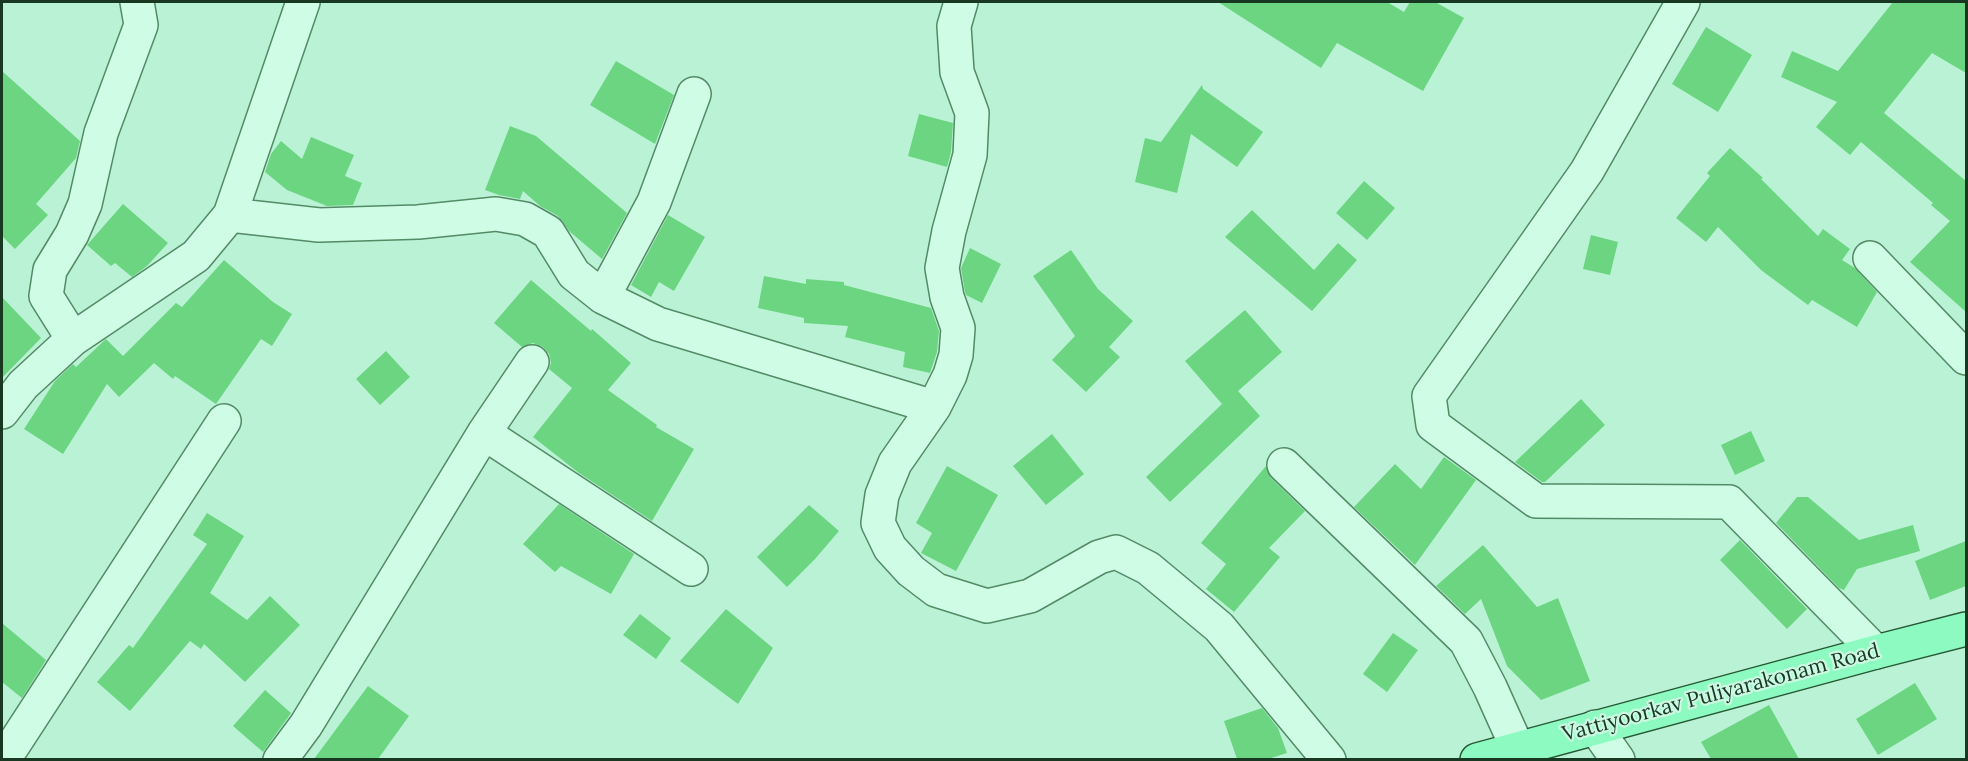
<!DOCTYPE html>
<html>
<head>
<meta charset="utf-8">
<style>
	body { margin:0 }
	#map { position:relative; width:1968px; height:761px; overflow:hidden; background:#baf2d6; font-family:Lora,serif }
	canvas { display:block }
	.frame { position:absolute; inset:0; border:3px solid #193822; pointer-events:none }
</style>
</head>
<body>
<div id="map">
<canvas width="1968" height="761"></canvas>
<div class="frame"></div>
</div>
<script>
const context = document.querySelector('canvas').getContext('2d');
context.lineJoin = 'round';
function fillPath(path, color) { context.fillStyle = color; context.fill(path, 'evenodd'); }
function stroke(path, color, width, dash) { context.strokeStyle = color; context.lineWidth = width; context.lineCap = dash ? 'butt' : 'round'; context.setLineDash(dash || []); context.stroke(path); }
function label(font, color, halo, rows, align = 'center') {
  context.font = font + ' Lora,serif'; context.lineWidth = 4.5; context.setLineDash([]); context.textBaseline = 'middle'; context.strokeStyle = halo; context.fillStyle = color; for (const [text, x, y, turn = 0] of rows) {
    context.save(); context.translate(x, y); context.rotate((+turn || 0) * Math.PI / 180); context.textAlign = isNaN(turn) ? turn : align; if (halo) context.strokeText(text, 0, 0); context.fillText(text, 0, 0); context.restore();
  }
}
const building = new Path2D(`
	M 1218,2 L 1387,2 L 1404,12 L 1410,2 L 1435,2 L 1464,18 L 1423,91 L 1337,43 L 1321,68 Z
	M 1893,2 L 1966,2 L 1966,73 L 1932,53 L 1884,113 L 1966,181 L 1966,312 L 1910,262 L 1950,221 L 1931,205 L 1933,203 L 1861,142 L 1850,155 L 1816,127 L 1837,102 L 1781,77 L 1792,51 L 1838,71 Z
	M 1706,27 L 1752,55 L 1718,112 L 1672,84 Z
	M 616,61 L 674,95 L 655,144 L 590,105 Z
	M 2,71 L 80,141 L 76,158 L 36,204 L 48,215 L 15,249 L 2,236 Z
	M 1202,85 L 1203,89 L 1263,132 L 1237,167 L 1191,134 L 1177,193 L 1135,182 L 1145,138 L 1161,142 Z
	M 919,114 L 953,123 L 951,152 L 947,167 L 908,156 Z
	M 510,126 L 536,136 L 627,213 L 602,259 L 569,231 L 558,216 L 540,206 L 523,191 L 520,199 L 499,195 L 485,190 Z
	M 311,137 L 354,155 L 345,176 L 362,183 L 353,205 L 327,206 L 287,190 L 265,172 L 271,154 L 281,141 L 302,159 Z
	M 1730,148 L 1763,178 L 1761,179 L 1818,236 L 1823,229 L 1850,249 L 1842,260 L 1855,268 L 1877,292 L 1857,327 L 1812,300 L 1808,305 L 1761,270 L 1718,227 L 1706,242 L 1676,218 L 1710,176 L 1707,173 Z
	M 1364,181 L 1395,208 L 1367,240 L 1336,213 Z
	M 123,204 L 168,243 L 147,266 L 132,277 L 115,263 L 111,266 L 87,245 Z
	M 1252,210 L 1314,270 L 1338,243 L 1357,260 L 1312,311 L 1225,237 Z
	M 668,215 L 705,237 L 674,291 L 659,282 L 651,297 L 631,285 Z
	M 1591,235 L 1618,242 L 1610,275 L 1583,269 Z
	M 970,248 L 1001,264 L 982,303 L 966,295 L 965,292 L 961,268 Z
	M 1071,250 L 1098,289 L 1133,321 L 1109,347 L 1120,357 L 1086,392 L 1052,360 L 1075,336 L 1033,276 Z
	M 224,260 L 273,302 L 292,314 L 272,346 L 261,339 L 216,404 L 175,376 L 173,379 L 154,363 L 119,397 L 107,384 L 63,454 L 24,429 L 55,381 L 73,364 L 76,367 L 106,339 L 123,356 L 176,303 L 182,307 Z
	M 764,276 L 806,284 L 806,279 L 844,282 L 844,285 L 931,308 L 939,331 L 937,352 L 930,373 L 903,367 L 905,352 L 845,337 L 848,326 L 804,323 L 804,318 L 758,308 Z
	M 531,280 L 591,331 L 592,329 L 631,363 L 608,390 L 657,425 L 656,427 L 694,449 L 652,521 L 579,473 L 533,437 L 572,388 L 549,369 L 551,363 L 549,354 L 543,347 L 533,343 L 522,347 L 494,323 Z
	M 2,297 L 41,338 L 2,378 Z
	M 1245,310 L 1282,352 L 1238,391 L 1260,416 L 1170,502 L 1146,477 L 1222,404 L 1185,361 Z
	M 386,351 L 410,377 L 380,405 L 356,379 Z
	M 1581,399 L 1605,425 L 1545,482 L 1542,482 L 1515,462 Z
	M 1751,431 L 1765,461 L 1735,475 L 1721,445 Z
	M 1052,434 L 1084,474 L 1046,505 L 1013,466 Z
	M 1444,457 L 1476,480 L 1415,565 L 1354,507 L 1395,464 L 1421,489 Z
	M 947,466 L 998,495 L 956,571 L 921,553 L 932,533 L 916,523 Z
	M 1266,466 L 1271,478 L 1305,511 L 1269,548 L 1280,557 L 1234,612 L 1206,589 L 1226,564 L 1201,543 Z
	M 1797,497 L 1808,497 L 1859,540 L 1913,525 L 1920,551 L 1857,569 L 1844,590 L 1839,588 L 1776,523 Z
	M 559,504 L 634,554 L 611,594 L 561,566 L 555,572 L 523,544 Z
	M 809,505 L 839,531 L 815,559 L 787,587 L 757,557 Z
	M 207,513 L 244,536 L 210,593 L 247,620 L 270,596 L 300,625 L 245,682 L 204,644 L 201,649 L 190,641 L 130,711 L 97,682 L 129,645 L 133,648 L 207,544 L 193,535 Z
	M 1740,540 L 1807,609 L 1787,629 L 1720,560 Z
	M 1966,541 L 1966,586 L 1930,600 L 1915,561 Z
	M 1483,545 L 1537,607 L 1558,598 L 1590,681 L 1541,700 L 1507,666 L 1481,599 L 1465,614 L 1436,586 Z
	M 726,609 L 773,648 L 738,704 L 680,661 Z
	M 640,614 L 671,638 L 656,659 L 623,635 Z
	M 2,623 L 46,660 L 22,698 L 2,682 Z
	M 1393,633 L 1418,650 L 1387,692 L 1363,674 Z
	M 1915,683 L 1937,719 L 1878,755 L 1856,719 Z
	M 368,686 L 409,716 L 378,759 L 314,759 Z
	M 265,690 L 291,713 L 263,752 L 233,726 Z
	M 1769,705 L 1799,759 L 1711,759 L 1701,742 Z
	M 1262,708 L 1278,728 L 1287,753 L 1268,759 L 1237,759 L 1224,721 Z`);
const minor = new Path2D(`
	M 1683,2 L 1587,171 L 1429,396 L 1433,425 L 1536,501 L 1729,502 L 1876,652
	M 230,215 L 303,2
	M 1870,258 L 1966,358
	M 603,297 L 654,202 L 694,94
	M 73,339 L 46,296 L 50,270 L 72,234 L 85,204 L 101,133 L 141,25 L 137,2
	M 934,407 L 895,463 L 882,495 L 878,523 L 890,548 L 911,571 L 936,590 L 987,606 L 1030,596 L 1099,557 L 1116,552 L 1148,568 L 1219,627 L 1329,760
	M 2,412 L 23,385 L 73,339 L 196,256 L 230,215 L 319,225 L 418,222 L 496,214 L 525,219 L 548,232 L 574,274 L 603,297 L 658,324 L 934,407 L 950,375 L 956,355 L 958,328 L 947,297 L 942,268 L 949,231 L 970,155 L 972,113 L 957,72 L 954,26 L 961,2
	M 484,433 L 691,569
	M 1284,465 L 1466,641 L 1490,687 L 1517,747
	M 1595,727 L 1618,760
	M 2,758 L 12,747 L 224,421
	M 280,760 L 306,725 L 484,433 L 532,362`);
const major = new Path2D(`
	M 1477,760 L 1876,652 L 1966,629`);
const streetNames = [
	["Vattiyoorkav Puliyarakonam Road",1721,693,-15]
];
fillPath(building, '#6cd581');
stroke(minor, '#538b65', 36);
stroke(major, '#285734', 36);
stroke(minor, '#cefce5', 33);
stroke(major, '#8dfbc1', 33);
label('21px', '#193822', '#cbf9e2', streetNames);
</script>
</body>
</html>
